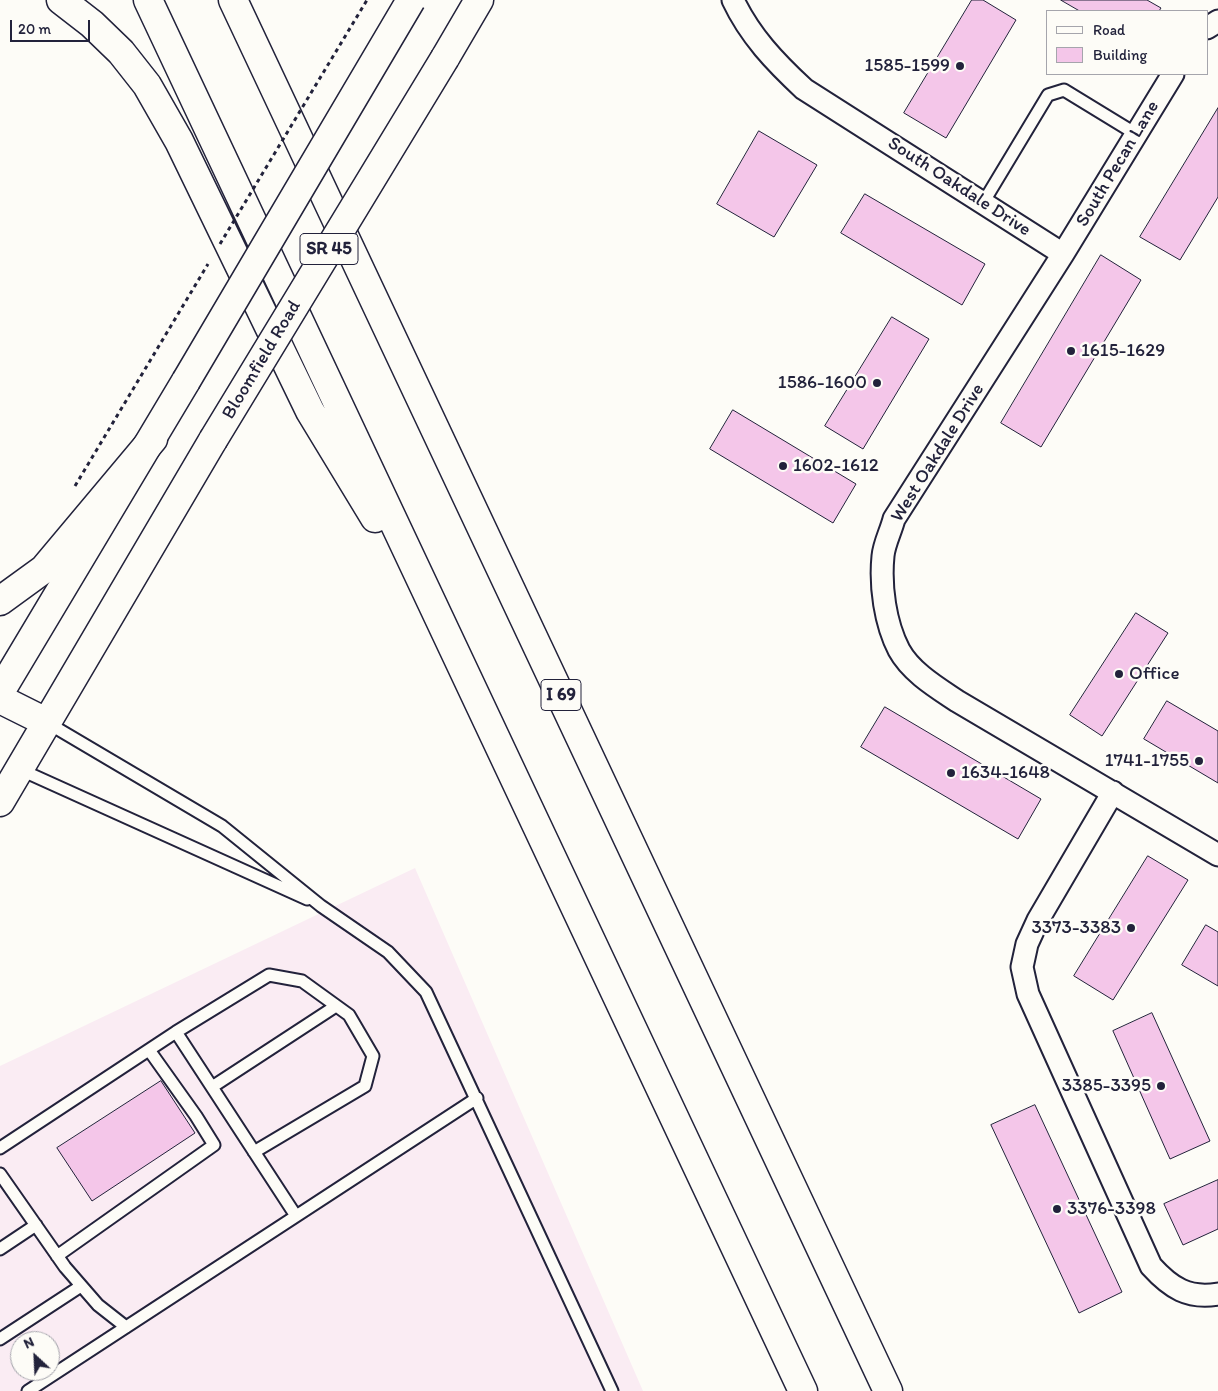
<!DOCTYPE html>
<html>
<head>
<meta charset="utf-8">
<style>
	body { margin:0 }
	#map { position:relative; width:1218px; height:1391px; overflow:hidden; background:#fdfcf7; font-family:Itim,sans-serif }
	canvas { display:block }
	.legend { position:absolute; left:1046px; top:10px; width:162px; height:65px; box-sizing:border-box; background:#fdfcf7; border:1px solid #a5a5ac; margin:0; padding:6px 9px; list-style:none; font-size:15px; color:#22223b }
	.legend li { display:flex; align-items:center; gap:10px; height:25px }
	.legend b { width:25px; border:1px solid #a5a5ac }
	.north { position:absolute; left:10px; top:1331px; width:50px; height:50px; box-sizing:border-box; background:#fdfcf7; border:1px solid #a5a5ac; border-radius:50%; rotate:335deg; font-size:14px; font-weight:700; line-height:20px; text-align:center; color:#22223b }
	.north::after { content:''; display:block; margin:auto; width:18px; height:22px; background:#22223b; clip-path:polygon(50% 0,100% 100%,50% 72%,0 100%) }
	.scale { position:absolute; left:10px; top:20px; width:80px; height:22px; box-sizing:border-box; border:2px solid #22223b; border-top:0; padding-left:6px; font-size:15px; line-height:18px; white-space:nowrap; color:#22223b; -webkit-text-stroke:4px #fdfcf7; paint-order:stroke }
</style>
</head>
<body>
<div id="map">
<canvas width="1218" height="1391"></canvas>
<ul class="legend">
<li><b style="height:6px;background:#fdfcf7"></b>Road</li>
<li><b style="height:14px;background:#f4c6e9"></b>Building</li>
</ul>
<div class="north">N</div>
<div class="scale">20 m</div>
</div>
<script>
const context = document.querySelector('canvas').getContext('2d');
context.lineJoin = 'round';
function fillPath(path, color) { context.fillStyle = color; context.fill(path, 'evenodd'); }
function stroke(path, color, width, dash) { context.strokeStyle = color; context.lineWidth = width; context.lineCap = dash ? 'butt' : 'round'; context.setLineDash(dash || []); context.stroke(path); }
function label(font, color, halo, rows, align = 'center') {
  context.font = font + ' Itim,sans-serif'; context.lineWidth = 5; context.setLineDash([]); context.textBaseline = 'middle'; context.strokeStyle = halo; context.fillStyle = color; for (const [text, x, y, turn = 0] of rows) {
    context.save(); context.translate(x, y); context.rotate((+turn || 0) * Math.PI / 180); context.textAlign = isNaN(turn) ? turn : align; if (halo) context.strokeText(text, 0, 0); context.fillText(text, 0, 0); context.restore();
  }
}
const built = new Path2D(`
	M 415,868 L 643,1391 L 0,1391 L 0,1066 ZM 20,1341 L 50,1341 L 50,1371 L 20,1371 Z`);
const building = new Path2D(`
	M 972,0 L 983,0 L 1016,20 L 946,138 L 904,113 Z
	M 1061,0 L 1147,0 L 1161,8 L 1159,11 L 1080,11 Z
	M 1218,108 L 1218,197 L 1180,260 L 1140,237 Z
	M 759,131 L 817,165 L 774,237 L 717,204 Z
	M 865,194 L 985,264 L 962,305 L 841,233 Z
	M 1101,255 L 1141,280 L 1041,447 L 1001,423 Z
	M 892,317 L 929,339 L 863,449 L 825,426 Z
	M 733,410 L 856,484 L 833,523 L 710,449 Z
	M 1136,613 L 1168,633 L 1102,736 L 1070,715 Z
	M 1167,701 L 1218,731 L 1218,783 L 1144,739 Z
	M 885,707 L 1041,799 L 1018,839 L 861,747 Z
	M 1148,856 L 1188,880 L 1113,1000 L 1074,976 Z
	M 1206,925 L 1218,932 L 1218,986 L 1182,965 Z
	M 1152,1013 L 1210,1141 L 1170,1159 L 1113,1031 Z
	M 161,1081 L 195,1133 L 92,1201 L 57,1148 Z
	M 1035,1105 L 1122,1292 L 1079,1313 L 991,1125 Z
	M 1218,1180 L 1218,1229 L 1183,1245 L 1164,1204 Z`);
const path = new Path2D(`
	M 75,486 L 208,264`);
const service = new Path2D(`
	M 983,203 L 1048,95 L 1064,90 L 1136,134
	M 46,722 L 222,826 L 321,906 L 388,952 L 426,992 L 612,1391
	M 19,769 L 307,899
	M 176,1032 L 269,975 L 302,981 L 349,1015 L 373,1056 L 365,1086 L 254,1152
	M 212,1087 L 336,1006
	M 0,1148 L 176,1032 L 296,1216
	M 0,1174 L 65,1267 L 98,1305 L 126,1327
	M 0,1249 L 36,1225
	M 57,1256 L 214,1145 L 196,1116 L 149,1050
	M 0,1339 L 81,1286
	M 28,1391 L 477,1098`);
const minor = new Path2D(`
	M 733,0 C 750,36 775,62 804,89 L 1063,254
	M 1207,28 L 1218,21
	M 1173,74 L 1063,254 L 894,519 C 891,531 884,544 883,556 C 880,586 885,623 899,650 C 911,672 936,687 957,701 L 1218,855
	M 1113,792 L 1038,920 L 1027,944 L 1022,967 L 1028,994 L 1151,1266 C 1171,1288 1188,1299 1218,1294`);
const primary = new Path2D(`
	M 445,58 L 479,0
	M 0,692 L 186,381
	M 0,699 L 46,722
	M 0,802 L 213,440`);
const motorway = new Path2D(`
	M 61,0 L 92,24 L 121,52 L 147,85 L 179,141 L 310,411 L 375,518
	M 148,0 L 803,1391
	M 233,0 L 888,1391
	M 0,601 L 44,569 L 153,439`);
const pathBridge = new Path2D(`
	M 220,244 L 367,0`);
const primaryBridge = new Path2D(`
	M 186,381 L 411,0
	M 213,440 L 445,58`);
const markers = [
	[960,66,5,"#22223b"],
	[1071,351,5,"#22223b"],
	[877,383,5,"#22223b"],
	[783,466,5,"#22223b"],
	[1119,674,5,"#22223b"],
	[1199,761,5,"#22223b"],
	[951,773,5,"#22223b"],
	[1131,928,5,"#22223b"],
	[1161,1086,5,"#22223b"],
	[1057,1209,5,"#22223b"]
];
const shields = [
	[329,249,58],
	[561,695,40]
];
const shieldNames = [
	["SR 45",329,249],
	["I 69",561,695]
];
const poiNames = [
	["1585-1599",950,66],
	["1615-1629",1081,351,"left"],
	["1586-1600",867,383],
	["1602-1612",793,466,"left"],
	["Office",1129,674,"left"],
	["1741-1755",1189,761],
	["1634-1648",961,773,"left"],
	["3373-3383",1121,928],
	["3385-3395",1151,1086],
	["3376-3398",1067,1209,"left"]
];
const streetNames = [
	["South Pecan Lane",1118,164,-59],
	["South Oakdale Drive",959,187,33],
	["Bloomfield Road",262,360,-59],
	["West Oakdale Drive",938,453,-58]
];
fillPath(built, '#faecf3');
fillPath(building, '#f4c6e9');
stroke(building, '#22223b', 1);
stroke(service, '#22223b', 15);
stroke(minor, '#22223b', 25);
stroke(primary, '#22223b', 31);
stroke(motorway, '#22223b', 31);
stroke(path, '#22223b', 3, [4, 4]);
stroke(service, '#fdfcf7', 11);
stroke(minor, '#fdfcf7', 21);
stroke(primary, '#fdfcf7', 28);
stroke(motorway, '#fdfcf7', 28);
stroke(primaryBridge, '#22223b', 31, []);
stroke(pathBridge, '#22223b', 3, [4, 4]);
stroke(primaryBridge, '#fdfcf7', 28);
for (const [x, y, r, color] of markers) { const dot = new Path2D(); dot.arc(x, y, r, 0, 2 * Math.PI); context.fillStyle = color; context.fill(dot); stroke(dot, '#fdfcf7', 2); }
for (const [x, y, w] of shields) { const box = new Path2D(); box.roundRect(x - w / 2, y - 15.5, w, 31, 4); context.fillStyle = '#fdfcf7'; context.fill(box); stroke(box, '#22223b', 1); }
label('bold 18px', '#22223b', null, shieldNames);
label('19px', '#22223b', '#fdfcf7', poiNames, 'right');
label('19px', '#22223b', '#fdfcf7', streetNames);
</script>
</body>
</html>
